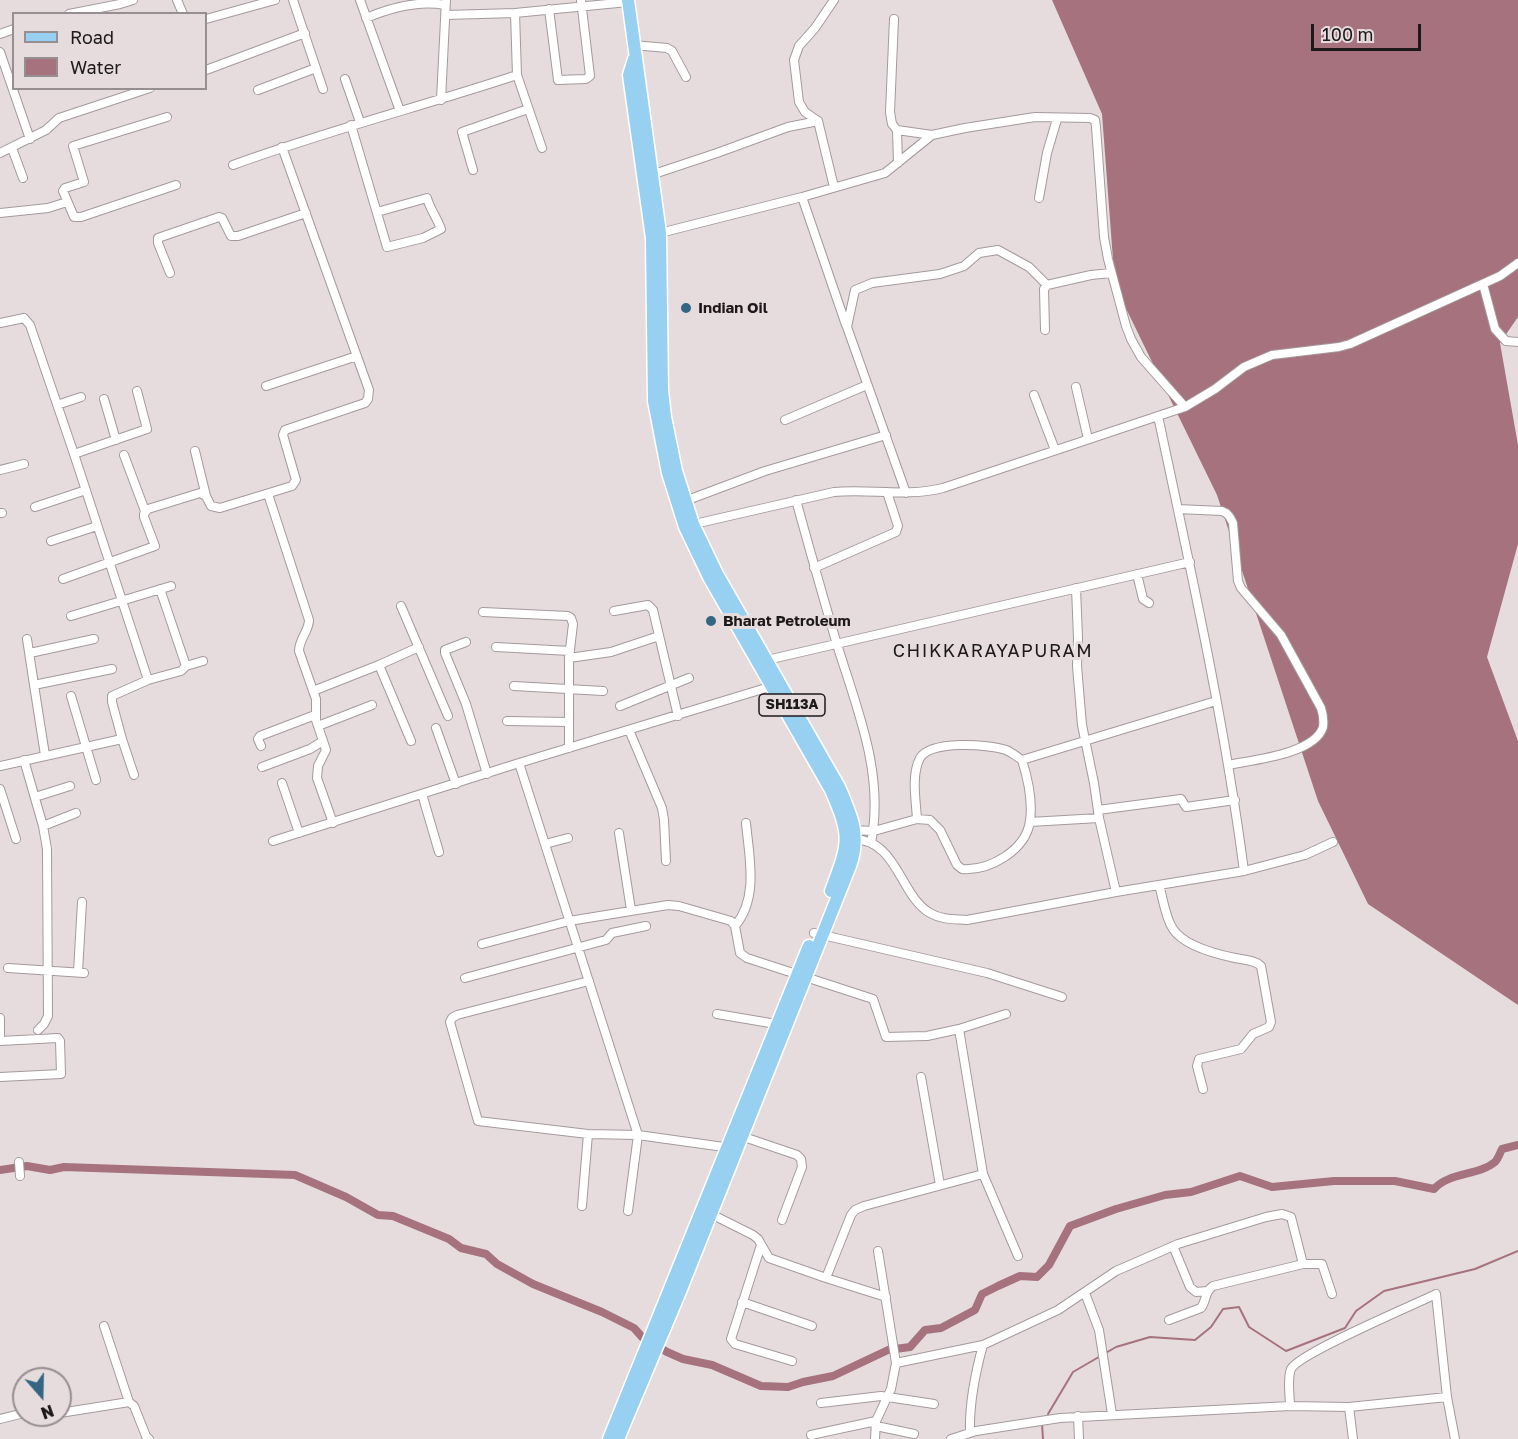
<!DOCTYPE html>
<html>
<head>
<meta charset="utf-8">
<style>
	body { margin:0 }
	#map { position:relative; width:1518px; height:1439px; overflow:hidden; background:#e6dcde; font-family:"Golos Text",sans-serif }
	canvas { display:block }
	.legend { position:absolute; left:12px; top:12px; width:195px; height:78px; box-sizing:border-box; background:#e6dcde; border:2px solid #968e90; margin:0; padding:8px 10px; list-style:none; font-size:18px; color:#1d191a }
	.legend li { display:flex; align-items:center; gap:12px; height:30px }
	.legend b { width:30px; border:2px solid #968e90 }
	.north { position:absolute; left:12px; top:1367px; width:60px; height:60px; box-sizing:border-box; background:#e6dcde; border:2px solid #968e90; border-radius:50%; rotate:160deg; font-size:16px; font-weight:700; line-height:24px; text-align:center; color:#1d191a }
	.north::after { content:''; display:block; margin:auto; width:21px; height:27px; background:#346684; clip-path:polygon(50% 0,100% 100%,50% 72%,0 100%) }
	.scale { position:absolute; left:1311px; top:24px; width:110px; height:27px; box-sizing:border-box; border:3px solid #1d191a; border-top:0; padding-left:8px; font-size:18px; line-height:21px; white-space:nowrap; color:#1d191a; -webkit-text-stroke:4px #e6dcde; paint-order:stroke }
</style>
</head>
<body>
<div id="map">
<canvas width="1518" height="1439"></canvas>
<ul class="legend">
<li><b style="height:8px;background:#97d0f1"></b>Road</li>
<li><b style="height:16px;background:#a5727e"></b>Water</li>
</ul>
<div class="north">N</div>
<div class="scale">100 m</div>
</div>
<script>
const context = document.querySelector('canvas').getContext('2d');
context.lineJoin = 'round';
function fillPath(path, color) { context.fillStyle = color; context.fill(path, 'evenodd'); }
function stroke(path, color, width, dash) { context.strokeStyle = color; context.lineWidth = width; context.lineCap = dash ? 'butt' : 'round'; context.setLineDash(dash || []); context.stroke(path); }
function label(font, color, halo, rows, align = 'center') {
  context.font = font + ' "Golos Text",sans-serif'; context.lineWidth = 6; context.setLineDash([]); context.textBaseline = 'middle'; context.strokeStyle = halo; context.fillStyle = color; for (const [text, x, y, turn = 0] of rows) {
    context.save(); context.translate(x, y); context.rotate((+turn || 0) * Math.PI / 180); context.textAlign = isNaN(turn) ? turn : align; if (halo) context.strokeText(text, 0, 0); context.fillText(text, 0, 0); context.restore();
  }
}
const water = new Path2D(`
	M 1052,0 L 1518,0 L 1518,317 L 1500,343 L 1518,445 L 1518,544 L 1487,657 L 1518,741 L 1518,1005 L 1368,904 L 1318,801 L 1217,495 L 1115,286 L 1102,114 Z`);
const stream = new Path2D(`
	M 1048,1414 L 1073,1372 L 1116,1347 L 1150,1337 L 1195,1340 L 1211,1327 L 1223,1309 L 1239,1307 L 1249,1327 L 1286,1351 L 1345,1328 L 1356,1311 L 1384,1291 L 1475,1269 L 1518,1251
	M 1042,1424 L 1043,1439`);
const canal = new Path2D(`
	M 0,1170 L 27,1166 L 50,1170 L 64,1167 L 295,1175 L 346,1197 L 378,1215 L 393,1216 L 449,1239 L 461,1248 L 486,1254 L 497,1264 L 533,1284 L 602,1312 L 634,1328 L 642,1337 L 667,1352 L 683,1359 L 712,1365 L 761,1386 L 788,1387 L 803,1382 L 833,1376 L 888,1350 L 910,1347 L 925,1330 L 941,1328 L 975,1310 L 982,1294 L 998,1286 L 1020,1276 L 1037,1277 L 1049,1265 L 1070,1226 L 1116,1209 L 1165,1195 L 1191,1192 L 1240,1176 L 1272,1187 L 1334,1181 L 1395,1181 L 1434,1189 C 1449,1172 1478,1176 1495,1162 C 1498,1159 1500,1153 1502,1149 L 1518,1145`);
const minor = new Path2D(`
	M 177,0 L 183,14
	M 293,0 L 323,89
	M 360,0 L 400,111
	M 549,9 L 558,80 L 586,79 L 590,76 L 581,0
	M 69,14 L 120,4 L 133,0
	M 446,15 L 515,13 L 628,2
	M 366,18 C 390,8 419,0 445,5
	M 206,19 L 275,0
	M 894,19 L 890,112 L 892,124 L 897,130 L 932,135
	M 0,34 L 14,29
	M 633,45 L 667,48 L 672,51 L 686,77
	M 0,52 L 30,139
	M 206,70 L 305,33
	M 517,75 L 542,148
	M 345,79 L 360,122
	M 258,90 L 316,68
	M 441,100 L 446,0
	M 167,117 L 73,146 L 84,182 L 65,188 L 63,191 L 74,217 L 81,217 L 176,185
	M 351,125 L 387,247 L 423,238 L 441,229 C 437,218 430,209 427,198 L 377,212
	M 897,130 L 898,163
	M 12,148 L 23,178
	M 0,153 L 46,130 L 59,118 L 150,88
	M 233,165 C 326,131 423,106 517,75 L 515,13
	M 473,170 L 462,132 L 528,109
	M 648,176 L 717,153 L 788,127 L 818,121
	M 834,187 L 818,121 L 805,112 L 799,102 L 794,60 L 799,46 L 815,28 L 834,0
	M 802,197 L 846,325
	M 1039,198 L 1047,153 L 1057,119
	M 0,213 L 48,208 L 67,202
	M 656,234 L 802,197 L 885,173 L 932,135 L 965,128 L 1035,117 L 1090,118 L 1095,120 L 1096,127 L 1104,237 L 1108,259 L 1126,326 L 1131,339 L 1141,357 L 1185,407
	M 170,273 L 158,243 L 158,238 L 219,217 L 222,218 L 231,236 L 238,236 L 306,213
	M 1483,284 L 1495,329 L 1506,341 L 1518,342
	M 0,323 L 24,318 L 30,325 L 74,454 L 148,680
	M 1045,330 L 1044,289 L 1047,285 L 1091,275 L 1111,273
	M 266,386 L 357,356
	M 1076,387 L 1088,439
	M 1034,395 L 1055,450
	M 104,399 L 116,440
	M 57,405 L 81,397
	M 785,420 L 867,385
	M 195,451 L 206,496
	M 74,454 L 147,429 L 137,391
	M 124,455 L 145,511
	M 0,470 L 24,464
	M 906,493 L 847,327 L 855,290 L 872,283 L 940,274 L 964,266 L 979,253 L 998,250 L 1029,267 L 1047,285
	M 268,494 L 309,620 C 309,631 299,639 299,651 L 316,699 L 316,720 L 326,750 L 318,766 L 317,778 L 333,823
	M 796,500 C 809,547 822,594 836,641 C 856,707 885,772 871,843
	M 685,501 L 765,471 L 886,435
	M 35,507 L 86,490
	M 1178,509 L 1222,511 C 1228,513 1230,517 1233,523 L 1238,581 L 1241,588 L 1281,635 L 1321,708 C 1323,714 1324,720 1323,727 C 1315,754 1252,760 1228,765
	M 0,513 L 2,513
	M 690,525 L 834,492 C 871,489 907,497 943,488 L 1185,407 L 1215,389 L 1244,367 L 1272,355 L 1339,347 L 1350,344 L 1500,276 L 1518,263
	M 51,541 L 97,526
	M 814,568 L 896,532 L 898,526 L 887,492
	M 1137,574 L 1143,599 L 1149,603
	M 63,579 L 155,546 L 144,517 L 144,514 L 148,509 L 200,493 L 206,496 L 211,506 L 220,508 L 292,486 L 296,480 L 283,435 L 285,430 L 365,403 L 368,399 L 369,390 L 282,147
	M 1076,588 L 1078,638 L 1077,666 L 1082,725 L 1094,783 L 1099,818
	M 401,606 L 448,716
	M 614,611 L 648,605 L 653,610 L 678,716
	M 483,612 L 568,616 L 571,618 L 573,624 L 569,658 L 569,748
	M 71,616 L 171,586
	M 27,639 L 34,685
	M 466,642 L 445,650 L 445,653 L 466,704 L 487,774
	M 496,647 L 570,651
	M 30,653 L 94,639
	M 569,658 L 611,652 L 659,636
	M 767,660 L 1190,562
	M 379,665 L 419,647
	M 186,666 L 203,661
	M 514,686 L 603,691
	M 313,691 L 379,665 L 411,741
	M 71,696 L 96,780
	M 620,706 L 689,678
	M 507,721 L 569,722
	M 318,726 L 372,705
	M 436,728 L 456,784
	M 629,730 L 662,808 L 664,820 L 666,861
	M 122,739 L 134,775
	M 261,746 L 258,739 L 260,736 L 315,715
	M 45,755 L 34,685 L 112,669
	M 24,760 L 43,826 L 47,849 L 48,1016 L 44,1024 L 38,1030
	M 519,763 L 638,1135 L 731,1148
	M 0,766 L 122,739 L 112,702 L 112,696 L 148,680 L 181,671 L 186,666 L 160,589
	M 262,767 L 310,749 L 323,741
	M 282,783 L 299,833
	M 0,789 L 16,839
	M 422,794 L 439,852
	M 35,797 L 70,786
	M 1098,810 L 1181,799 L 1186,807 L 1235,800
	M 917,819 C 916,801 911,775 920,758 C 931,740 988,744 1006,750 C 1011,752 1016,756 1022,760
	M 1030,822 L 1099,818 L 1116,892
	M 43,826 L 76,813
	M 851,830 L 874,831 L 917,819 L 930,820 L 940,830 L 957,865 L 962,869 C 990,871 1026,850 1030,821 C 1033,800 1028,779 1022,760 L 1216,701
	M 619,833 L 631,910
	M 852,839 C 898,839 899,895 930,913 C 942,920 955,919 967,920 L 1116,892 L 1244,871 C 1224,718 1190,567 1158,416
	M 273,841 L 519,763 L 776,685
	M 545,844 L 568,838
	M 1244,871 L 1305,855 L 1333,842
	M 1159,885 C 1163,898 1165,917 1173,929 C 1184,946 1216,954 1235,958 C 1244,960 1255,960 1261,966 L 1271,1022 L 1269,1027 L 1253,1034 L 1241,1049 L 1199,1059 L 1197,1066 L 1203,1089
	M 735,926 C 759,898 749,856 746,823
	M 814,933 L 987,973 L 1062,997
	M 482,944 L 569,921 L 668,905 L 679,906 L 731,921 L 735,926 L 740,953 L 747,958 L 873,999 L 886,1037 L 927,1036 L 959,1029 L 983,1174 L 864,1206 L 855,1210 L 851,1215 L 826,1278 L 769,1258 L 758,1239 L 753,1235 L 709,1213
	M 8,968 L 84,973
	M 78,972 L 82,902
	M 465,978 L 606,940 L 612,933 L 646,926
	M 589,981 L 457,1015 L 452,1018 L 450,1022 L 478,1121 L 588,1134 L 638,1135 L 628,1211
	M 717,1014 L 776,1024
	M 0,1018 L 0,1037
	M 959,1029 L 1006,1014
	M 0,1041 L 58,1038 L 60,1041 L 61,1074 L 0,1077
	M 921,1077 L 940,1185
	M 741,1136 L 797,1155 L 801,1159 L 802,1167 L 782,1220
	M 19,1162 L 20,1176
	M 983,1174 L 1018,1256
	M 582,1206 L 588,1134
	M 761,1245 L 731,1339 L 735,1344 L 792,1361
	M 1173,1246 L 1190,1287 L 1196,1292 L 1207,1291
	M 826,1278 L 886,1297
	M 1085,1293 L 1099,1330 L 1112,1414
	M 742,1302 L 812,1326
	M 1169,1320 L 1201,1308 C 1207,1300 1204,1292 1213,1286 L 1303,1264 L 1322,1264 L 1332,1294
	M 104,1326 L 129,1402 L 134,1406 L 146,1436 L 149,1439
	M 896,1363 L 983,1345 L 1058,1310 L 1116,1271 L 1178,1244 L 1266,1217 L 1282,1214 L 1291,1217 L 1303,1264
	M 821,1403 L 881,1396 L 934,1404
	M 1290,1406 C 1290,1396 1287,1379 1291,1369 C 1299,1353 1414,1305 1436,1294 L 1447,1397 L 1455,1439
	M 1349,1407 L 1353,1439
	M 60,1413 L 129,1402
	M 1078,1416 L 1079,1439
	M 0,1419 L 24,1413
	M 876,1426 L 914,1434
	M 970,1433 C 969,1403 975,1374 983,1345
	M 811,1435 L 876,1421
	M 875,1439 L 876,1421 L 891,1389 L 896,1363 L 878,1251
	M 951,1439 L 976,1431 L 1060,1418 L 1290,1406 L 1349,1407 L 1447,1397`);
const primary = new Path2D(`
	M 634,59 L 629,75 L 652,238 L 654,401 L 668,473 L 685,527 L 709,577 L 831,790 C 852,838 849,843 831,891
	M 609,1439 L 809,946
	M 618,1439 L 679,1294 L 850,866 C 861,835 851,815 839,787 L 717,574 L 693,524 L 676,471 L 665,417 L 662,390 L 660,233 L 628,0`);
const markers = [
	[686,308,6,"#346684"],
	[711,621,6,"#346684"]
];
const shields = [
	[792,705,66]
];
const shieldNames = [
	["SH113A",792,705]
];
const poiNames = [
	["Indian Oil",698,308],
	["Bharat Petroleum",723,621]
];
const quarterNames = [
	["CHIKKARAYAPURAM",993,651]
];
fillPath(water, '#a5727e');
stroke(stream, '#a5727e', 2);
stroke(canal, '#a5727e', 8);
stroke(minor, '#a49a9c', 10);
stroke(primary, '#fff', 15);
stroke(minor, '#fff', 8);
stroke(primary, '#97d0f1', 12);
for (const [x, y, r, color] of markers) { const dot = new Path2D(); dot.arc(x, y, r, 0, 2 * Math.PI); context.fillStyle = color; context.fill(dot); stroke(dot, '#e6dcde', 2); }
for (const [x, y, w] of shields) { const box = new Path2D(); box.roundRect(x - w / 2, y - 11, w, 22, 4.5); context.fillStyle = '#e6dcde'; context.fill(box); stroke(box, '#1d191a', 1.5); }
label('bold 14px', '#1d191a', null, shieldNames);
label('bold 15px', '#1d191a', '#e6dcde', poiNames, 'left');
context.letterSpacing = '1.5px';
label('18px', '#1d191a', '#e6dcde', quarterNames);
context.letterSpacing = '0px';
</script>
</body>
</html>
